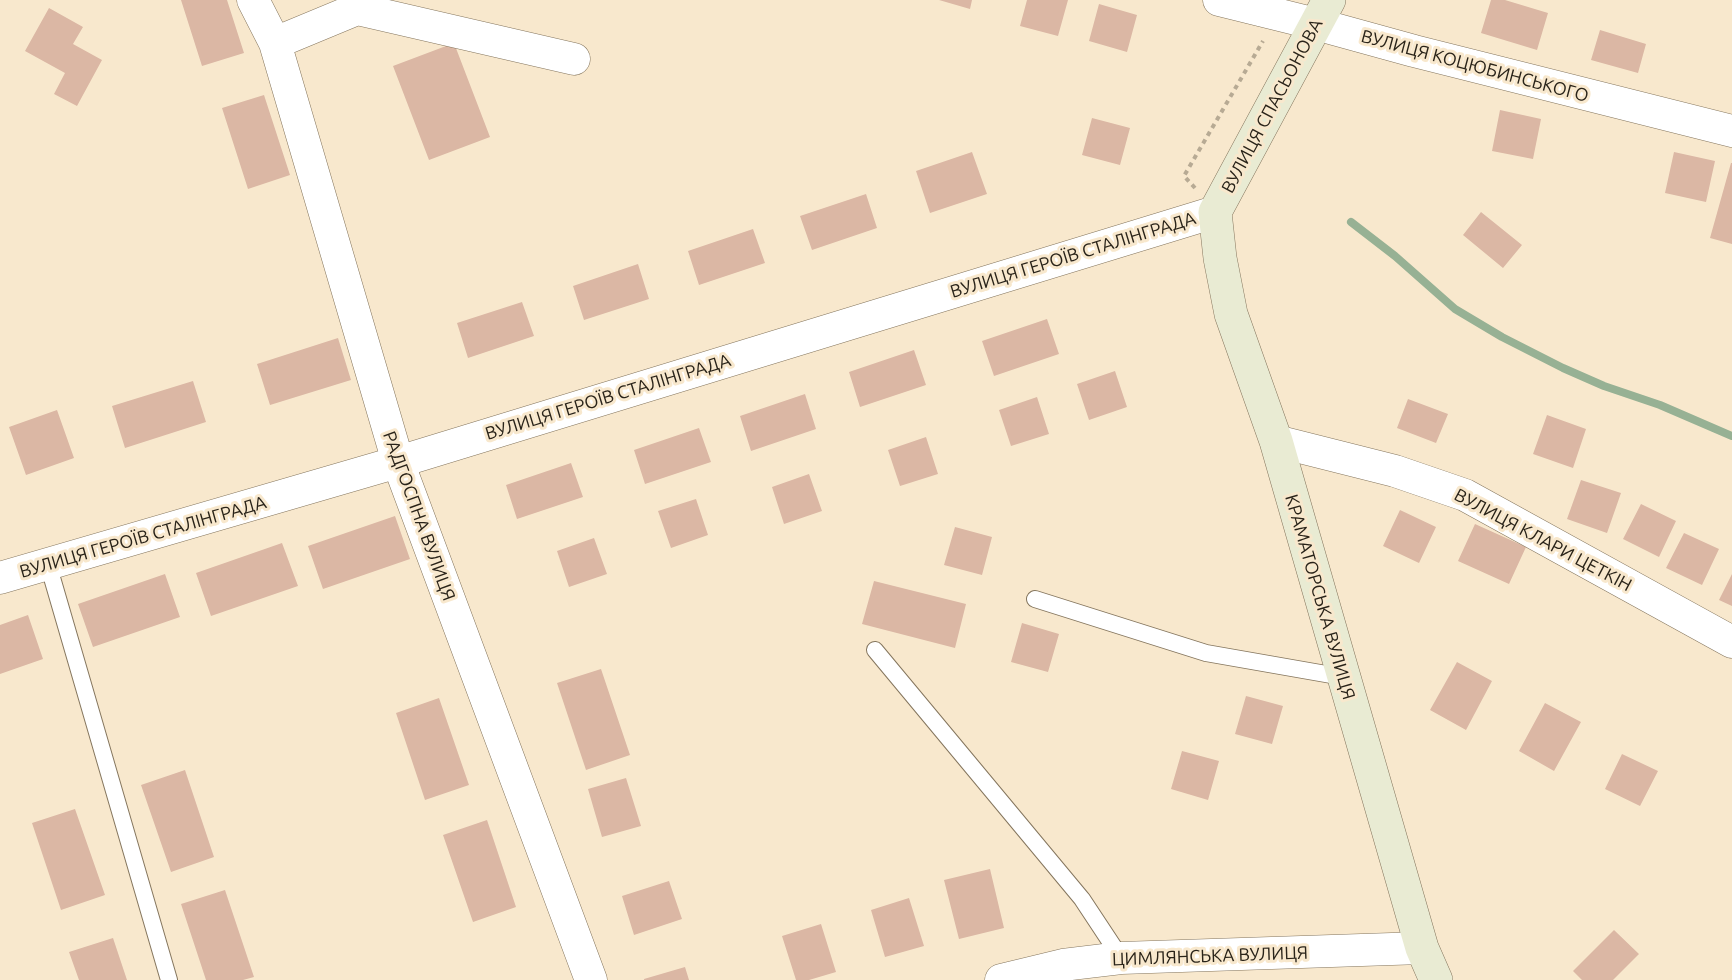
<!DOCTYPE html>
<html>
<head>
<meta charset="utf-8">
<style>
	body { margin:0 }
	canvas { display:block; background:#f8e8cd }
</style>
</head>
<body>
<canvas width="1732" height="980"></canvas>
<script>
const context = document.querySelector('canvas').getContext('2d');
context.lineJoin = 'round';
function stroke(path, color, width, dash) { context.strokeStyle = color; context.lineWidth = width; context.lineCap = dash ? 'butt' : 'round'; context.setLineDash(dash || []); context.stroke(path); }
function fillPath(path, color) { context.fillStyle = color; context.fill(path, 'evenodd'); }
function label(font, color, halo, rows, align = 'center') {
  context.font = font + ' Ubuntu,sans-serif'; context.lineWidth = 6; context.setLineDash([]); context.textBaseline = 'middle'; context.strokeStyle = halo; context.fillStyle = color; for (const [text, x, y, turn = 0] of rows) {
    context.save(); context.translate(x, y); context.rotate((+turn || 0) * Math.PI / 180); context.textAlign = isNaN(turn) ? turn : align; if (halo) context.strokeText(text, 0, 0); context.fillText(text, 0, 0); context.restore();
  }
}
const stream = new Path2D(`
	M 1351,222 L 1395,256 L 1455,309 L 1502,337 L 1563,368 L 1604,386 L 1660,405 L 1732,436`);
const building = new Path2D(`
	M 181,0 L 227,0 L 244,53 L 202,66 Z
	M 939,0 L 972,0 L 970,9 Z
	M 1027,0 L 1068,0 L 1058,36 L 1020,26 Z
	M 1491,0 L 1505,0 L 1548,13 L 1537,50 L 1481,33 Z
	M 1099,4 L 1137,15 L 1127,52 L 1089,41 Z
	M 49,8 L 83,27 L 73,44 L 102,60 L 77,106 L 54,94 L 65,73 L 25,51 Z
	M 1600,30 L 1646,44 L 1638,73 L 1591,60 Z
	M 454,43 L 490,137 L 429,160 L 393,66 Z
	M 264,95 L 290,175 L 248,189 L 222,108 Z
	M 1500,110 L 1541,119 L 1533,159 L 1492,151 Z
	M 1092,118 L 1130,128 L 1120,165 L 1082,155 Z
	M 972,152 L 987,194 L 930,213 L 916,171 Z
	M 1674,152 L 1715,161 L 1706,202 L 1665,193 Z
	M 1731,163 L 1732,163 L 1732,244 L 1710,238 Z
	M 866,194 L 877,228 L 812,250 L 800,216 Z
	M 1481,212 L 1522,245 L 1503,268 L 1463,235 Z
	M 753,229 L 765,263 L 699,285 L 688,251 Z
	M 638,264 L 649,299 L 584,320 L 573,286 Z
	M 522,302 L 534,336 L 468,358 L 457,323 Z
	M 1047,319 L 1059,354 L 994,376 L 982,341 Z
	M 338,338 L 351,380 L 270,405 L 257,364 Z
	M 914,350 L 926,385 L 860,407 L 849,372 Z
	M 1115,371 L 1127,407 L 1089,420 L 1077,384 Z
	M 193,381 L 206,422 L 125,448 L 112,406 Z
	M 805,394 L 816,429 L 751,451 L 740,416 Z
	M 1037,397 L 1049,434 L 1011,446 L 999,410 Z
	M 1408,399 L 1448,414 L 1436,443 L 1397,428 Z
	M 57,410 L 74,458 L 26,475 L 9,427 Z
	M 1547,415 L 1586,429 L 1573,468 L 1533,454 Z
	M 699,428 L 711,462 L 645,484 L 634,450 Z
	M 926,437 L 938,474 L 900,486 L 888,450 Z
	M 571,463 L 583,497 L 517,519 L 506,485 Z
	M 809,474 L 822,511 L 784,524 L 772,487 Z
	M 1581,480 L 1621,493 L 1607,533 L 1567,519 Z
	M 696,499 L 708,535 L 671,548 L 658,511 Z
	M 1641,504 L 1676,521 L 1659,557 L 1623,539 Z
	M 1400,510 L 1436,527 L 1419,563 L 1383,546 Z
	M 395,516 L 410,559 L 323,589 L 308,546 Z
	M 1475,524 L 1526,547 L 1509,584 L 1458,561 Z
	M 955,527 L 992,537 L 982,575 L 944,565 Z
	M 1684,533 L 1719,549 L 1702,585 L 1666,568 Z
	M 594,538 L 607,574 L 569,587 L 557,551 Z
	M 282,543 L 298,586 L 211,616 L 196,573 Z
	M 165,574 L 180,617 L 93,647 L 78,604 Z
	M 1732,574 L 1732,606 L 1719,600 Z
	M 874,581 L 966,604 L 955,648 L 862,624 Z
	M 28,615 L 43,659 L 0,674 L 0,625 Z
	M 1022,623 L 1059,634 L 1048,672 L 1011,662 Z
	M 1457,662 L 1492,681 L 1466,730 L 1430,710 Z
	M 601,669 L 630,755 L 586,770 L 557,683 Z
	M 1246,696 L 1283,706 L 1272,744 L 1235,734 Z
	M 439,698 L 469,785 L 425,800 L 396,713 Z
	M 1545,703 L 1581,722 L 1554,771 L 1519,751 Z
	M 1182,751 L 1219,761 L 1208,800 L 1171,789 Z
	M 1622,754 L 1658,771 L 1640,806 L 1605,789 Z
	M 185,770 L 214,857 L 171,872 L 141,785 Z
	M 626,778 L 641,826 L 602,837 L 588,789 Z
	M 75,809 L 105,895 L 61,910 L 32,823 Z
	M 487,820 L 516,907 L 473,922 L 443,835 Z
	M 990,869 L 1004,928 L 959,939 L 944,880 Z
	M 669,881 L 682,919 L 634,935 L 622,896 Z
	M 225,890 L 254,977 L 243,980 L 206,980 L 181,904 Z
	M 909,898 L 924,946 L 885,957 L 871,910 Z
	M 821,924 L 836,972 L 809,980 L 796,980 L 782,936 Z
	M 1614,930 L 1639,954 L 1613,980 L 1582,980 L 1573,971 Z
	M 113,938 L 127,980 L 79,980 L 69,952 Z
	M 685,967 L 689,980 L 644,980 L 644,979 Z`);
const path = new Path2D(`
	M 1195,188 L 1184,176 L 1263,41`);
const lane = new Path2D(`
	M 48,564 L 169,980
	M 1035,599 L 1206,653 L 1343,677
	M 875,650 L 1082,899 L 1121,958`);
const street = new Path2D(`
	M 253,0 L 275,43 L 357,9 L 574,59
	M 1219,0 L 1316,24 L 1414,51 L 1732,131
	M 275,43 L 398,462 L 591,980
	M 1276,441 L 1395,471 L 1465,495 L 1732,642
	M 0,578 L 398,462 L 1215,212
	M 1001,980 L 1063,965 L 1121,958 L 1422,948`);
const secondary = new Path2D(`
	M 1329,0 L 1215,212 L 1220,258 L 1231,314 L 1276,441 L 1422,948 L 1436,980`);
const streetNames = [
	["ВУЛИЦЯ КОЦЮБИНСЬКОГО",1475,66,15],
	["ВУЛИЦЯ СПАСЬОНОВА",1272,106,-62],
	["ВУЛИЦЯ ГЕРОЇВ СТАЛІНГРАДА",1073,255,-17],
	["ВУЛИЦЯ ГЕРОЇВ СТАЛІНГРАДА",608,397,-17],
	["РАДГОСПНА ВУЛИЦЯ",419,516,70],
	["ВУЛИЦЯ ГЕРОЇВ СТАЛІНГРАДА",143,537,-16],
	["ВУЛИЦЯ КЛАРИ ЦЕТКІН",1543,540,28],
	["КРАМАТОРСЬКА ВУЛИЦЯ",1320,597,74],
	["ЦИМЛЯНСЬКА ВУЛИЦЯ",1210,956,-2]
];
stroke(stream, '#97b194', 8);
fillPath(building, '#dbb7a4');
stroke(lane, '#85765e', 18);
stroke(street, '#85765e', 33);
stroke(secondary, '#85765e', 34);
stroke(path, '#b7aa94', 4, [4.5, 4.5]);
stroke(lane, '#fff', 16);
stroke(street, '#fff', 32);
stroke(secondary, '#e9ebd3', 33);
label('18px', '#292319', '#f8e8cd', streetNames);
</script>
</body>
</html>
